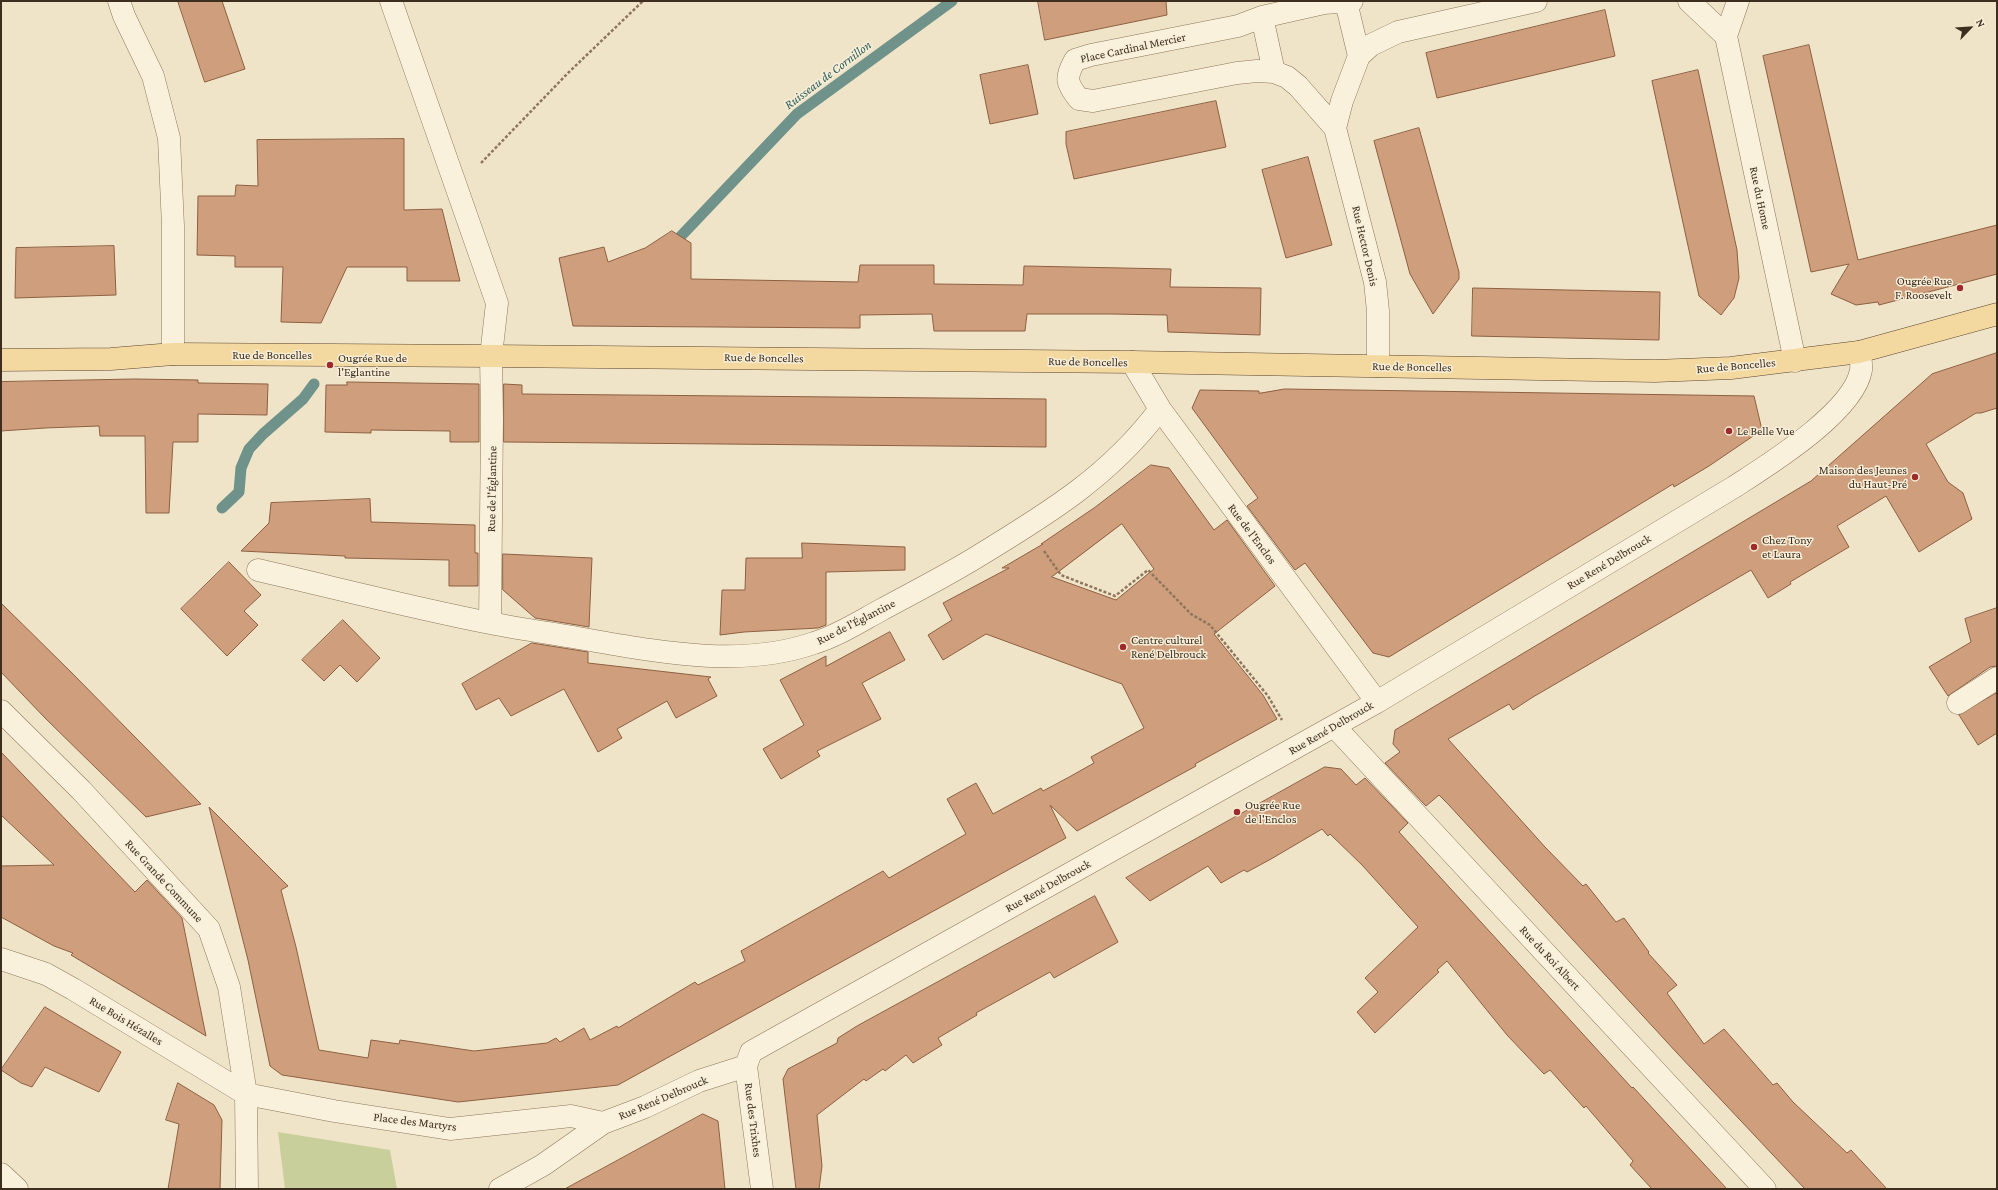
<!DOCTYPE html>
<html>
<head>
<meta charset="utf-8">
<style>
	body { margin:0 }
	#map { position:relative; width:1998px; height:1190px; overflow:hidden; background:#f0e4c8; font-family:"Crimson Pro",serif }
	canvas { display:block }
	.frame { position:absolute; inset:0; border:2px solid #3d2e20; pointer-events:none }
	.north { position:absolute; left:1950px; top:8px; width:40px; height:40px; -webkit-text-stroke:3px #f7eed8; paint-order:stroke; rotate:65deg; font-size:11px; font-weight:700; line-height:16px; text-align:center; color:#3d2e20 }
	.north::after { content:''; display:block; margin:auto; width:14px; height:18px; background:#3d2e20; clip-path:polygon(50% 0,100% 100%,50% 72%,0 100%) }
</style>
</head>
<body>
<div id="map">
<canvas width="1998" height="1190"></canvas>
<div class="frame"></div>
<div class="north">N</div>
</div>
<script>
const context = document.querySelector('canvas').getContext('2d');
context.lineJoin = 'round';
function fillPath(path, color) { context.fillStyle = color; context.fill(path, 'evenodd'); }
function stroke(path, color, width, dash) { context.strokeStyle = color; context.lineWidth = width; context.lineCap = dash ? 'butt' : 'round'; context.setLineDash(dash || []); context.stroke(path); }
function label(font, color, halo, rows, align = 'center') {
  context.font = font + ' "Crimson Pro",serif'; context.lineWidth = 3; context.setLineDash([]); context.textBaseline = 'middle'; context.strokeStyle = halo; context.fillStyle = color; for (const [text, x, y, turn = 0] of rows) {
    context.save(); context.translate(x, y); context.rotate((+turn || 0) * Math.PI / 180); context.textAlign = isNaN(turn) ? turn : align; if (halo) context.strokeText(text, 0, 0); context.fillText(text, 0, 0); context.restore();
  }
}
const green = new Path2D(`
	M 278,1132 L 390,1150 L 397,1189 L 285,1189 Z`);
const stream = new Path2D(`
	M 681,236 L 797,114 L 952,1
	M 222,508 L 239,492 L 241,468 L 249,449 L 263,434 L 303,399 L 314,384`);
const building = new Path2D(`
	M 178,1 L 222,1 L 245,69 L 205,82 Z
	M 1038,1 L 1166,1 L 1167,15 L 1045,40 Z
	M 1605,10 L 1615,56 L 1437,98 L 1426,53 Z
	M 1809,45 L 1858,260 L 1997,225 L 1997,274 L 1879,305 L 1878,302 L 1856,305 L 1831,294 L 1849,264 L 1811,272 L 1763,56 Z
	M 1028,65 L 1038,114 L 990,124 L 980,75 Z
	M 1698,70 L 1737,250 L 1739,278 L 1734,298 L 1721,315 L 1699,296 L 1652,81 Z
	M 1216,101 L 1226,147 L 1074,179 L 1066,144 L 1066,132 Z
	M 1419,128 L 1459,272 L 1459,279 L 1433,314 L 1410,274 L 1374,141 Z
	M 404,139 L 404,210 L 442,209 L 460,281 L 407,281 L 407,267 L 347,267 L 321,323 L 281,322 L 283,267 L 235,267 L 235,256 L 197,255 L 198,196 L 235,196 L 236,185 L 258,186 L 257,140 Z
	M 1308,157 L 1332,245 L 1286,258 L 1262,170 Z
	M 672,231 L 691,243 L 691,279 L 858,282 L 860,265 L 934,265 L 934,284 L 1023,285 L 1024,266 L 1171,269 L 1170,287 L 1261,288 L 1260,335 L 1168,332 L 1167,315 L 1111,314 L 1027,314 L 1025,331 L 934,331 L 932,314 L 860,315 L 860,328 L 573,326 L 559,258 L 604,247 L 608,262 L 645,248 Z
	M 114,246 L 116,295 L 15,298 L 16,248 Z
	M 1473,288 L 1660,292 L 1659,340 L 1472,336 Z
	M 1997,353 L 1997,408 L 1981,413 L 1976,413 L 1926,444 L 1948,482 L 1963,493 L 1972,519 L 1919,552 L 1886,496 L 1837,526 L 1849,547 L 1790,582 L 1791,584 L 1768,598 L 1751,570 L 1533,697 L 1513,710 L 1509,704 L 1448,739 L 1545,847 L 1583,886 L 1586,884 L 1616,922 L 1624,918 L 1649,952 L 1648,953 L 1677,985 L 1667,993 L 1704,1044 L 1724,1029 L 1773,1085 L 1777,1083 L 1793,1102 L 1847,1153 L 1851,1150 L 1887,1189 L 1805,1189 L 1677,1053 L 1448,804 L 1439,795 L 1426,806 L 1385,763 L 1400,752 L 1393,744 L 1395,730 L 1811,481 L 1932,374 Z
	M 135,379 L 198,380 L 198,383 L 268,384 L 267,415 L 198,414 L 198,442 L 173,442 L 169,513 L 146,513 L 145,436 L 100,436 L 99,426 L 45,428 L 1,431 L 1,382 Z
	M 347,382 L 479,384 L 479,442 L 450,442 L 450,431 L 371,430 L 371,433 L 325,432 L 326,385 L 347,385 Z
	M 504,384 L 522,385 L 522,394 L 1046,399 L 1046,447 L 504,442 Z
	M 1285,389 L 1754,396 L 1762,430 L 1709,466 L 1674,487 L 1673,484 L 1389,657 L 1373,653 L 1305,563 L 1295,570 L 1247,506 L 1258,498 L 1192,408 L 1200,390 L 1259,391 L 1259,393 Z
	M 1151,465 L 1169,468 L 1214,530 L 1227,520 L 1275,586 L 1214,634 L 1263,695 L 1277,719 L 1195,764 L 1196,766 L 1077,831 L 1050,805 L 1066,838 L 618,1085 L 458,1102 L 282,1075 L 270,1066 L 248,960 L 209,807 L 288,886 L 281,890 L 296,947 L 319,1050 L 368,1058 L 371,1040 L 399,1044 L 400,1040 L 474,1051 L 547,1043 L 556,1038 L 560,1042 L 584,1028 L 590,1040 L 617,1026 L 618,1028 L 695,982 L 698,985 L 745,961 L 741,951 L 883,871 L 889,878 L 966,834 L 947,799 L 976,783 L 993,814 L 1041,788 L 1043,791 L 1071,776 L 1094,763 L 1091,757 L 1144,728 L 1122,684 L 986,634 L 943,660 L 928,635 L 952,620 L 943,603 L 1009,568 L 1002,568 L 1043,544 L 1041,544 L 1094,508 ZM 1122,524 L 1154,569 L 1116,600 L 1052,577 Z
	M 370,499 L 371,522 L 475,525 L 475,553 L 478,553 L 478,586 L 449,586 L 449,560 L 345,558 L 345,556 L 241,551 L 269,523 L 271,503 Z
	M 802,543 L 905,547 L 905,570 L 826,572 L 826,625 L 818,628 L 744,632 L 720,635 L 722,590 L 745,590 L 746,558 L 802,558 Z
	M 503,554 L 592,558 L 589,627 L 535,618 L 503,590 Z
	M 229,562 L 261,595 L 244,611 L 258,625 L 227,656 L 181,609 Z
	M 1,603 L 72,673 L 201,804 L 146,817 L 45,718 L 1,672 Z
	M 1997,608 L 1997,666 L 1990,667 L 1948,696 L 1929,667 L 1971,642 L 1965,619 Z
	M 343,620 L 380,658 L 357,682 L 340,665 L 324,681 L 302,660 Z
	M 890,632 L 905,660 L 862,683 L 881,719 L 817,751 L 820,756 L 781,779 L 763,749 L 804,725 L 780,680 L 826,656 L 826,666 Z
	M 532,643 L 588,652 L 588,663 L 711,677 L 708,679 L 717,696 L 676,718 L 667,701 L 617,729 L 622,738 L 598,752 L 564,689 L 511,716 L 499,698 L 476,710 L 462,684 Z
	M 1997,693 L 1997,733 L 1978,745 L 1959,715 Z
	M 1,752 L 135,892 L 147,880 L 182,918 L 206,1036 L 71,955 L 73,953 L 54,946 L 1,917 L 1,866 L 54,865 L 1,815 Z
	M 1325,767 L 1341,769 L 1356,785 L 1365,778 L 1408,823 L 1399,832 L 1632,1088 L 1633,1087 L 1727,1189 L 1652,1189 L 1630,1165 L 1633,1161 L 1586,1106 L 1584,1108 L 1550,1070 L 1544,1074 L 1507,1035 L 1447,961 L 1437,970 L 1439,972 L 1375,1033 L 1357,1012 L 1378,992 L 1365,978 L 1418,927 L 1362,865 L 1330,834 L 1328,836 L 1322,829 L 1271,859 L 1247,872 L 1244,870 L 1221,883 L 1208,866 L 1150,901 L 1126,878 Z
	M 1095,896 L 1118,942 L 1054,978 L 1050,972 L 976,1013 L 977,1015 L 938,1038 L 942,1045 L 913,1063 L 906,1055 L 885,1071 L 883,1069 L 866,1081 L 864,1079 L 817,1115 L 822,1166 L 819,1189 L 796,1189 L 783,1079 L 788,1069 L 837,1043 L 838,1038 L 857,1026 Z
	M 45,1007 L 121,1052 L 99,1092 L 45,1067 L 32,1087 L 21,1083 L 1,1070 Z
	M 178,1083 L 214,1105 L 222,1120 L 220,1189 L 168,1189 L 179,1124 L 166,1120 Z
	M 703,1114 L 718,1121 L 725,1189 L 565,1189 Z`);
const path = new Path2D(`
	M 481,163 L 568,73 L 642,2 L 641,1
	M 1044,551 L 1061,575 L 1115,596 L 1148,570 L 1191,614 L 1210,625 L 1268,696 L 1282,720`);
const minor = new Path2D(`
	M 119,1 L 124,16 L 153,76 L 169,138 L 173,226 L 173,354
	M 391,1 L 497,303 L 491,356 L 492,419 L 490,623
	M 1689,1 L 1726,36
	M 1262,17 L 1274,72 L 1287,77 L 1298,86 L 1335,128 L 1375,282 L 1378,311 L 1378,366
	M 1726,36 L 1795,361
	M 1726,36 L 1738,1
	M 1359,56 L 1371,45 L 1398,32 L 1536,1
	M 1274,72 L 1257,71 L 1237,73 L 1093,101 L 1079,99 C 1066,83 1065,78 1075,60 L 1091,55 L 1238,26 L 1262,17 L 1324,3 L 1352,1
	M 1335,128 L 1342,101 L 1359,56 L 1346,2
	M 1132,362 L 1160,409 L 1377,702
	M 258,570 C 336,588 413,608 490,623 C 520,629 549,633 578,638 C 654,651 739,669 814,643 C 837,636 859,622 881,610 C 914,592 948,575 980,555 C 1049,513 1111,475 1160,409
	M 1958,703 L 1997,678
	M 1,711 L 81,790 L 209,929 L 229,987 L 246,1094 L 247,1189
	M 1334,726 L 1765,1189
	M 1,959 L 46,974 L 73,989 L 246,1094 L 334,1111 L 450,1129 L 571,1116 L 603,1123
	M 1,1174 L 17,1189
	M 500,1189 L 543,1165 L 603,1123 L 645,1107 L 699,1081 L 746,1066
	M 762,1189 L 746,1066 L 751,1052 L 1377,702 L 1734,487 C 1768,465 1854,412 1861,370 C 1862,364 1860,357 1859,352`);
const major = new Path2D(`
	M 1,360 L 111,359 L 173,354 L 491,356 L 1132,362 L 1655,371 L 1731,368 L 1859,352 L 1997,314`);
const markers = [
	[1960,288,4,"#9e2a2b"],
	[330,365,4,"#9e2a2b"],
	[1729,431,4,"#9e2a2b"],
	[1915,477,4,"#9e2a2b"],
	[1754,547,4,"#9e2a2b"],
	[1123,647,4,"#9e2a2b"],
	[1237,812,4,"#9e2a2b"]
];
const streetNames = [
	["Place Cardinal Mercier",1133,48,-12],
	["Rue du Home",1760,198,78],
	["Rue Hector Denis",1365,246,77],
	["Rue de Boncelles",272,355],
	["Rue de Boncelles",764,358,1],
	["Rue de Boncelles",1088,362,1],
	["Rue de Boncelles",1736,366,-5],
	["Rue de Boncelles",1412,367,1],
	["Rue de l'Églantine",492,489,-89],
	["Rue de l'Enclos",1252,534,53],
	["Rue René Delbrouck",1609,562,-31],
	["Rue de l'Églantine",856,622,-27],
	["Rue René Delbrouck",1331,728,-30],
	["Rue Grande Commune",164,881,47],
	["Rue René Delbrouck",1048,886,-29],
	["Rue du Roi Albert",1550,958,47],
	["Rue Bois Hézalles",126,1021,31],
	["Rue René Delbrouck",663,1098,-23],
	["Rue des Trixhes",753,1120,83],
	["Place des Martyrs",415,1122,7]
];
const poiNames = [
	["Ougrée Rue",1952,281,"right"],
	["F. Roosevelt",1952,295,"right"],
	["Ougrée Rue de",338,358],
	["l'Eglantine",338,372],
	["Le Belle Vue",1737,431],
	["Maison des Jeunes",1907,470,"right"],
	["du Haut-Pré",1907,484,"right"],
	["Chez Tony",1762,540],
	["et Laura",1762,554],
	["Centre culturel",1131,640],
	["René Delbrouck",1131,654],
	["Ougrée Rue",1245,805],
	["de l'Enclos",1245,819]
];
const waterNames = [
	["Ruisseau de Cornillon",828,75,-37]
];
fillPath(green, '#c9cf9b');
stroke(stream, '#6f938a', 11);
fillPath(building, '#cf9f7d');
stroke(building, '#8d5f41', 1);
stroke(minor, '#8d765c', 23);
stroke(major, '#5b4430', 23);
stroke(path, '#8d765c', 2.5, [3, 2]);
stroke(minor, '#faf1dc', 22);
stroke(major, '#f3d9a0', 22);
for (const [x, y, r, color] of markers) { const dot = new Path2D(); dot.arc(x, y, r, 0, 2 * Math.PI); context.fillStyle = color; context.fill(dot); stroke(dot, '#f7eed8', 1.5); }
label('12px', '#3d2e20', '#f7eed8', streetNames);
label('12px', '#3d2e20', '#f7eed8', poiNames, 'left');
label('italic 13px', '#2f5d5a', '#f7eed8', waterNames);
</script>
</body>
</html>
